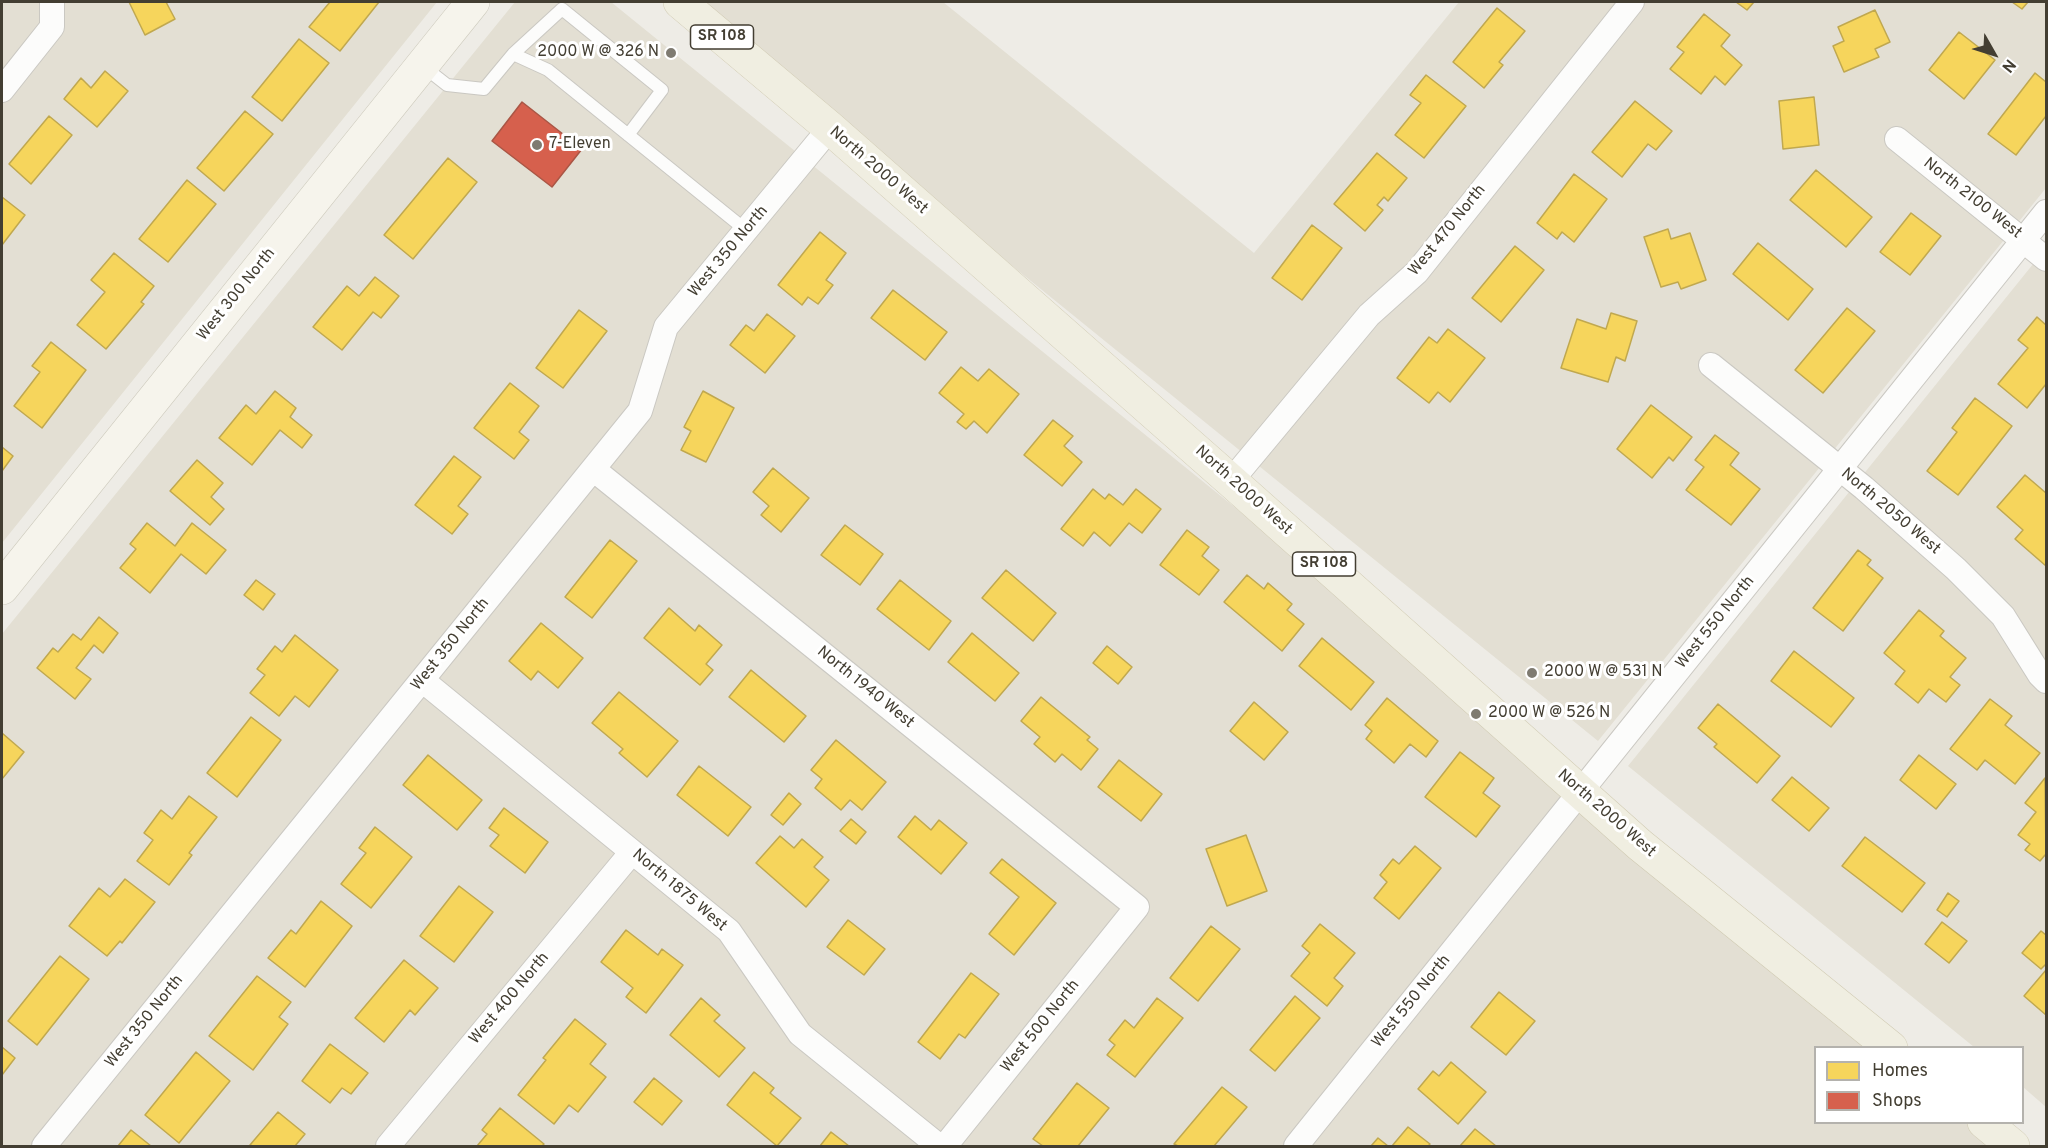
<!DOCTYPE html>
<html>
<head>
<meta charset="utf-8">
<style>
	body { margin:0 }
	#map { position:relative; width:2048px; height:1148px; overflow:hidden; background:#eeece6; font-family:Overpass,sans-serif }
	canvas { display:block }
	.frame { position:absolute; inset:0; border:3px solid #433e32; pointer-events:none }
	.legend { position:absolute; left:1814px; top:1046px; width:210px; height:78px; box-sizing:border-box; background:#fff; border:2px solid #b4b2ad; margin:0; padding:8px 10px; list-style:none; font-size:18px; color:#433e32 }
	.legend li { display:flex; align-items:center; gap:12px; height:30px }
	.legend b { width:30px; border:2px solid #b4b2ad }
	.north { position:absolute; left:1964px; top:24px; width:60px; height:60px; -webkit-text-stroke:4px #fff; paint-order:stroke; rotate:129deg; font-size:16px; font-weight:700; line-height:24px; text-align:center; color:#433e32 }
	.north::after { content:''; display:block; margin:auto; width:21px; height:27px; background:#433e32; clip-path:polygon(50% 0,100% 100%,50% 72%,0 100%) }
</style>
</head>
<body>
<div id="map">
<canvas width="2048" height="1148"></canvas>
<div class="frame"></div>
<ul class="legend">
<li><b style="height:16px;background:#f6d55c"></b>Homes</li>
<li><b style="height:16px;background:#d6604d"></b>Shops</li>
</ul>
<div class="north">N</div>
</div>
<script>
const context = document.querySelector('canvas').getContext('2d');
context.lineJoin = 'round';
function fillPath(path, color) { context.fillStyle = color; context.fill(path, 'evenodd'); }
function stroke(path, color, width, dash) { context.strokeStyle = color; context.lineWidth = width; context.lineCap = dash ? 'butt' : 'round'; context.setLineDash(dash || []); context.stroke(path); }
function label(font, color, halo, rows, align = 'center') {
  context.font = font + ' Overpass,sans-serif'; context.lineWidth = 6; context.setLineDash([]); context.textBaseline = 'middle'; context.strokeStyle = halo; context.fillStyle = color; for (const [text, x, y, turn = 0] of rows) {
    context.save(); context.translate(x, y); context.rotate((+turn || 0) * Math.PI / 180); context.textAlign = isNaN(turn) ? turn : align; if (halo) context.strokeText(text, 0, 0); context.fillText(text, 0, 0); context.restore();
  }
}
const residential = new Path2D(`
	M 2,2 L 437,2 L 2,543 Z
	M 515,2 L 611,2 L 1901,1047 L 1816,1048 L 1816,1122 L 1994,1123 L 2023,1146 L 2,1146 L 2,634 Z
	M 687,2 L 943,2 L 1254,253 L 1459,2 L 2046,2 L 2046,188 L 1598,741 Z
	M 2046,248 L 2046,1107 L 2023,1087 L 2022,1048 L 1974,1047 L 1628,766 Z`);
const homes = new Path2D(`
	M 129,2 L 166,2 L 175,19 L 145,35 Z
	M 330,2 L 379,2 L 340,51 L 309,27 Z
	M 1736,2 L 1754,2 L 1747,10 Z
	M 2012,2 L 2028,2 L 2022,9 Z
	M 1497,8 L 1525,31 L 1499,62 L 1503,65 L 1484,88 L 1453,62 Z
	M 1875,10 L 1890,42 L 1875,49 L 1879,57 L 1844,72 L 1833,46 L 1844,41 L 1838,27 Z
	M 1704,14 L 1730,35 L 1721,46 L 1742,65 L 1725,85 L 1715,76 L 1701,94 L 1670,69 L 1684,52 L 1677,47 Z
	M 1959,32 L 1995,60 L 1964,99 L 1929,70 Z
	M 299,39 L 329,63 L 282,121 L 252,97 Z
	M 105,71 L 128,91 L 97,127 L 64,99 L 81,78 L 91,88 Z
	M 2035,73 L 2046,82 L 2046,116 L 2016,155 L 1988,134 Z
	M 1426,75 L 1466,106 L 1424,158 L 1395,135 L 1421,103 L 1410,95 Z
	M 1814,97 L 1819,145 L 1783,149 L 1779,101 Z
	M 1635,101 L 1672,131 L 1656,150 L 1648,144 L 1622,177 L 1592,152 Z
	M 245,111 L 273,134 L 224,191 L 197,168 Z
	M 49,116 L 72,135 L 31,184 L 9,164 Z
	M 1377,153 L 1407,178 L 1388,201 L 1384,197 L 1377,205 L 1383,210 L 1365,231 L 1334,204 Z
	M 448,158 L 477,182 L 413,259 L 384,235 Z
	M 1816,170 L 1872,217 L 1846,247 L 1790,200 Z
	M 1574,174 L 1607,199 L 1574,242 L 1562,232 L 1557,239 L 1537,223 Z
	M 187,180 L 216,204 L 168,262 L 139,239 Z
	M 2,197 L 25,215 L 2,245 Z
	M 1911,213 L 1941,236 L 1910,275 L 1880,252 Z
	M 1312,225 L 1342,248 L 1302,300 L 1272,278 Z
	M 1668,229 L 1671,239 L 1690,233 L 1706,280 L 1681,289 L 1678,282 L 1661,287 L 1644,237 Z
	M 820,232 L 846,253 L 826,280 L 833,285 L 818,304 L 808,297 L 802,305 L 778,285 Z
	M 1758,243 L 1813,289 L 1788,320 L 1733,274 Z
	M 1515,246 L 1544,270 L 1501,322 L 1472,298 Z
	M 114,253 L 154,286 L 141,302 L 144,304 L 106,349 L 77,325 L 105,292 L 91,280 Z
	M 375,277 L 399,296 L 381,318 L 373,312 L 342,350 L 313,327 L 347,286 L 359,296 Z
	M 893,290 L 947,332 L 925,360 L 871,318 Z
	M 1847,308 L 1875,331 L 1823,393 L 1795,370 Z
	M 579,310 L 607,331 L 563,388 L 536,368 Z
	M 1611,313 L 1637,321 L 1625,361 L 1616,357 L 1608,382 L 1561,368 L 1577,319 L 1606,329 Z
	M 767,314 L 795,336 L 765,373 L 730,345 L 746,325 L 754,331 Z
	M 2037,317 L 2046,325 L 2046,384 L 2027,408 L 1998,384 L 2028,348 L 2018,340 Z
	M 1448,329 L 1485,358 L 1450,402 L 1438,392 L 1429,403 L 1397,378 L 1429,337 L 1437,343 Z
	M 51,342 L 86,370 L 42,428 L 14,406 L 40,372 L 32,366 Z
	M 961,367 L 978,381 L 989,369 L 1019,394 L 987,433 L 974,421 L 966,429 L 957,422 L 964,414 L 939,393 Z
	M 510,383 L 539,406 L 519,432 L 529,440 L 514,459 L 474,428 Z
	M 275,391 L 296,408 L 290,417 L 312,435 L 302,448 L 280,430 L 252,465 L 219,438 L 246,405 L 256,414 Z
	M 703,391 L 734,408 L 706,462 L 681,450 L 691,431 L 684,427 Z
	M 1975,398 L 2012,426 L 1958,495 L 1927,471 L 1957,432 L 1952,428 Z
	M 1651,405 L 1692,437 L 1673,461 L 1669,457 L 1652,478 L 1617,449 Z
	M 1053,420 L 1073,436 L 1064,446 L 1082,462 L 1062,486 L 1024,455 Z
	M 1715,435 L 1739,453 L 1730,465 L 1760,489 L 1731,525 L 1686,490 L 1704,467 L 1695,460 Z
	M 2,447 L 13,456 L 2,471 Z
	M 454,456 L 481,477 L 458,506 L 468,514 L 452,534 L 415,505 Z
	M 197,460 L 223,483 L 211,497 L 224,509 L 210,525 L 170,491 Z
	M 773,468 L 809,498 L 781,532 L 761,515 L 769,506 L 753,492 Z
	M 2025,475 L 2046,493 L 2046,566 L 2015,539 L 2023,530 L 1997,507 Z
	M 1093,489 L 1105,499 L 1109,494 L 1123,505 L 1136,489 L 1161,509 L 1142,533 L 1129,523 L 1110,546 L 1094,532 L 1083,546 L 1061,529 Z
	M 147,523 L 175,546 L 192,523 L 226,550 L 206,574 L 181,554 L 150,593 L 120,568 L 136,549 L 130,544 Z
	M 845,525 L 883,554 L 860,585 L 821,555 Z
	M 1187,530 L 1209,547 L 1202,556 L 1219,570 L 1199,595 L 1160,565 Z
	M 610,540 L 637,561 L 592,618 L 565,597 Z
	M 1858,550 L 1871,560 L 1867,565 L 1883,578 L 1843,631 L 1813,608 Z
	M 1006,570 L 1056,613 L 1033,641 L 982,598 Z
	M 1247,575 L 1264,589 L 1268,583 L 1292,604 L 1287,610 L 1304,624 L 1282,651 L 1224,602 Z
	M 256,580 L 275,594 L 263,610 L 244,595 Z
	M 900,580 L 951,621 L 929,650 L 877,609 Z
	M 669,608 L 695,631 L 699,625 L 722,645 L 706,664 L 713,670 L 700,685 L 644,638 Z
	M 1919,610 L 1944,631 L 1940,636 L 1966,658 L 1950,677 L 1960,685 L 1946,702 L 1929,689 L 1918,703 L 1895,684 L 1905,671 L 1884,653 Z
	M 99,617 L 118,633 L 103,653 L 94,645 L 76,668 L 91,679 L 75,699 L 37,668 L 53,648 L 58,652 L 73,634 L 81,640 Z
	M 541,623 L 583,658 L 558,688 L 538,671 L 531,680 L 509,661 Z
	M 972,633 L 1019,673 L 995,701 L 948,662 Z
	M 295,635 L 338,670 L 309,707 L 295,696 L 279,716 L 250,693 L 265,675 L 257,669 L 275,646 L 282,652 Z
	M 1322,638 L 1374,682 L 1351,710 L 1299,666 Z
	M 1107,646 L 1132,667 L 1118,684 L 1093,663 Z
	M 1794,651 L 1854,698 L 1831,727 L 1771,681 Z
	M 751,670 L 806,716 L 784,742 L 729,697 Z
	M 619,692 L 678,741 L 647,777 L 619,753 L 623,749 L 592,723 Z
	M 1041,697 L 1090,737 L 1087,740 L 1098,749 L 1081,770 L 1062,754 L 1055,762 L 1034,744 L 1040,737 L 1021,721 Z
	M 1387,698 L 1438,741 L 1426,757 L 1410,744 L 1394,763 L 1366,739 L 1372,731 L 1365,725 Z
	M 1990,699 L 2012,716 L 2005,725 L 2040,753 L 2015,784 L 1985,760 L 1977,770 L 1950,749 Z
	M 1254,702 L 1288,732 L 1264,760 L 1230,731 Z
	M 1718,704 L 1780,756 L 1757,783 L 1714,747 L 1717,744 L 1698,728 Z
	M 251,717 L 281,740 L 237,797 L 207,773 Z
	M 2,733 L 24,752 L 2,779 Z
	M 836,740 L 886,782 L 862,810 L 850,800 L 841,810 L 815,788 L 822,779 L 811,770 Z
	M 1460,752 L 1494,778 L 1483,793 L 1500,806 L 1476,837 L 1425,797 Z
	M 428,755 L 482,800 L 457,830 L 403,785 Z
	M 1919,755 L 1956,784 L 1936,809 L 1900,780 Z
	M 1119,760 L 1162,794 L 1141,821 L 1098,787 Z
	M 699,766 L 751,807 L 728,836 L 677,795 Z
	M 1792,777 L 1829,808 L 1809,831 L 1772,800 Z
	M 2045,778 L 2046,856 L 2045,855 L 2040,861 L 2025,850 L 2030,844 L 2018,835 L 2036,812 L 2025,803 Z
	M 789,793 L 801,804 L 783,825 L 771,815 Z
	M 189,796 L 217,817 L 189,853 L 192,855 L 169,885 L 137,861 L 153,840 L 144,833 L 161,810 L 172,819 Z
	M 504,808 L 548,842 L 525,873 L 490,846 L 499,835 L 489,828 Z
	M 915,816 L 931,830 L 939,820 L 967,843 L 941,874 L 898,837 Z
	M 851,819 L 866,832 L 856,844 L 840,831 Z
	M 375,827 L 412,857 L 371,908 L 341,884 L 366,853 L 359,848 Z
	M 1246,835 L 1267,891 L 1227,906 L 1206,849 Z
	M 780,836 L 794,848 L 802,839 L 823,857 L 814,867 L 829,880 L 806,907 L 756,863 Z
	M 1865,837 L 1925,883 L 1902,912 L 1842,866 Z
	M 1415,846 L 1441,868 L 1399,919 L 1374,898 L 1387,882 L 1380,875 L 1393,859 L 1399,864 Z
	M 1002,859 L 1056,903 L 1014,955 L 989,934 L 1019,897 L 990,873 Z
	M 125,879 L 155,902 L 122,943 L 120,941 L 107,956 L 69,926 L 99,888 L 110,897 Z
	M 459,886 L 493,912 L 454,962 L 420,936 Z
	M 1948,893 L 1959,901 L 1947,917 L 1937,910 Z
	M 321,901 L 352,926 L 305,987 L 268,958 L 291,930 L 296,934 Z
	M 848,920 L 885,949 L 864,975 L 827,947 Z
	M 1942,922 L 1967,941 L 1949,963 L 1925,944 Z
	M 1320,924 L 1355,953 L 1334,978 L 1343,986 L 1327,1006 L 1291,976 L 1310,953 L 1302,946 Z
	M 1211,926 L 1240,949 L 1198,1001 L 1170,978 Z
	M 626,930 L 658,955 L 662,949 L 683,965 L 646,1013 L 626,997 L 633,988 L 601,962 Z
	M 2041,931 L 2046,935 L 2046,964 L 2041,969 L 2022,953 Z
	M 60,956 L 89,979 L 37,1045 L 8,1021 Z
	M 404,960 L 438,988 L 415,1015 L 410,1010 L 384,1042 L 355,1018 Z
	M 2046,970 L 2046,1015 L 2024,996 Z
	M 971,973 L 999,994 L 965,1038 L 959,1034 L 940,1059 L 918,1042 Z
	M 257,976 L 291,1002 L 279,1017 L 288,1024 L 253,1070 L 209,1036 Z
	M 1499,992 L 1535,1021 L 1506,1055 L 1471,1027 Z
	M 1295,996 L 1320,1018 L 1275,1071 L 1250,1050 Z
	M 701,998 L 720,1015 L 714,1021 L 745,1048 L 719,1077 L 670,1035 Z
	M 1157,998 L 1183,1018 L 1135,1077 L 1107,1055 L 1115,1045 L 1109,1040 L 1125,1020 L 1134,1028 Z
	M 575,1019 L 606,1044 L 590,1064 L 606,1077 L 578,1112 L 569,1105 L 554,1124 L 518,1095 L 546,1060 L 543,1058 Z
	M 330,1044 L 368,1073 L 351,1094 L 342,1088 L 330,1103 L 302,1081 Z
	M 2,1047 L 15,1058 L 2,1075 Z
	M 196,1052 L 230,1081 L 179,1143 L 145,1115 Z
	M 1451,1062 L 1486,1092 L 1458,1124 L 1418,1089 L 1433,1071 L 1439,1076 Z
	M 754,1072 L 774,1088 L 770,1093 L 801,1118 L 777,1146 L 727,1105 Z
	M 654,1078 L 682,1101 L 662,1125 L 634,1102 Z
	M 1077,1083 L 1109,1108 L 1078,1146 L 1043,1146 L 1033,1139 Z
	M 1222,1087 L 1247,1107 L 1214,1146 L 1178,1146 L 1174,1144 Z
	M 500,1108 L 544,1144 L 542,1146 L 477,1146 L 487,1134 L 482,1130 Z
	M 278,1112 L 305,1134 L 295,1146 L 252,1146 L 250,1145 Z
	M 1408,1127 L 1430,1144 L 1428,1146 L 1392,1146 Z
	M 1475,1129 L 1496,1146 L 1460,1146 Z
	M 131,1130 L 151,1146 L 118,1146 Z
	M 831,1132 L 849,1146 L 820,1146 Z
	M 1378,1138 L 1388,1146 L 1371,1146 Z`);
const shops = new Path2D(`
	M 522,102 L 582,149 L 552,187 L 492,141 Z`);
const lane = new Path2D(`
	M 513,54 L 562,9 L 662,90 L 628,135
	M 424,67 L 447,85 L 484,89 L 513,54 L 548,70 L 747,231`);
const street = new Path2D(`
	M 2,90 L 52,27 L 52,2
	M 1897,139 L 2046,259
	M 1711,365 L 1864,488 L 1956,569 L 2003,616 L 2040,675 L 2046,681
	M 593,469 L 1137,907 L 945,1146
	M 1231,481 L 1369,315 L 1417,272 L 1632,2
	M 422,680 L 729,931 L 800,1034 L 939,1146
	M 44,1146 L 640,411 L 666,327 L 830,128
	M 388,1146 L 632,852
	M 1296,1146 L 2046,212`);
const secondary = new Path2D(`
	M 2,588 L 473,2`);
const primary = new Path2D(`
	M 680,2 L 830,128 L 1231,481 L 1640,845 L 1891,1048
	M 1984,1122 L 2013,1146`);
const markers = [
	[671,53,6,"#7f7b71"],
	[537,145,6,"#7f7b71"],
	[1532,673,6,"#7f7b71"],
	[1476,714,6,"#7f7b71"]
];
const shields = [
	[722,37,63],
	[1324,564,63]
];
const shieldNames = [
	["SR 108",722,37],
	["SR 108",1324,564]
];
const poiNames = [
	["2000 W @ 326 N",659,53,"right"],
	["7-Eleven",549,145],
	["2000 W @ 531 N",1544,673],
	["2000 W @ 526 N",1488,714]
];
const streetNames = [
	["North 2000 West",878,171,41],
	["North 2100 West",1972,199,38],
	["West 470 North",1448,231,-51],
	["West 350 North",729,252,-50],
	["West 300 North",237,295,-51],
	["North 2000 West",1243,491,42],
	["North 2050 West",1890,512,40],
	["West 550 North",1716,623,-51],
	["West 350 North",451,645,-51],
	["North 1940 West",865,688,39],
	["North 2000 West",1606,814,41],
	["North 1875 West",679,891,40],
	["West 400 North",510,999,-50],
	["West 550 North",1412,1002,-51],
	["West 350 North",145,1022,-51],
	["West 500 North",1041,1027,-51]
];
fillPath(residential, '#e3dfd3');
fillPath(homes, '#f6d55c');
stroke(homes, '#c0a84f', 1.5);
fillPath(shops, '#d6604d');
stroke(shops, '#aa5645', 1.5);
stroke(lane, '#cac8c2', 14);
stroke(street, '#cac8c2', 26);
stroke(secondary, '#cdcabd', 34);
stroke(primary, '#d1cbb3', 34);
stroke(lane, '#fcfcfb', 12);
stroke(street, '#fcfcfb', 24);
stroke(secondary, '#f6f4ec', 33);
stroke(primary, '#f0eee1', 33);
for (const [x, y, r, color] of markers) { const dot = new Path2D(); dot.arc(x, y, r, 0, 2 * Math.PI); context.fillStyle = color; context.fill(dot); stroke(dot, '#fff', 2); }
for (const [x, y, w] of shields) { const box = new Path2D(); box.roundRect(x - w / 2, y - 12, w, 24, 4.5); context.fillStyle = '#fff'; context.fill(box); stroke(box, '#433e32', 1.5); }
label('bold 15px', '#433e32', null, shieldNames);
label('16px', '#433e32', '#fff', poiNames, 'left');
label('16px', '#433e32', '#fff', streetNames);
</script>
</body>
</html>
